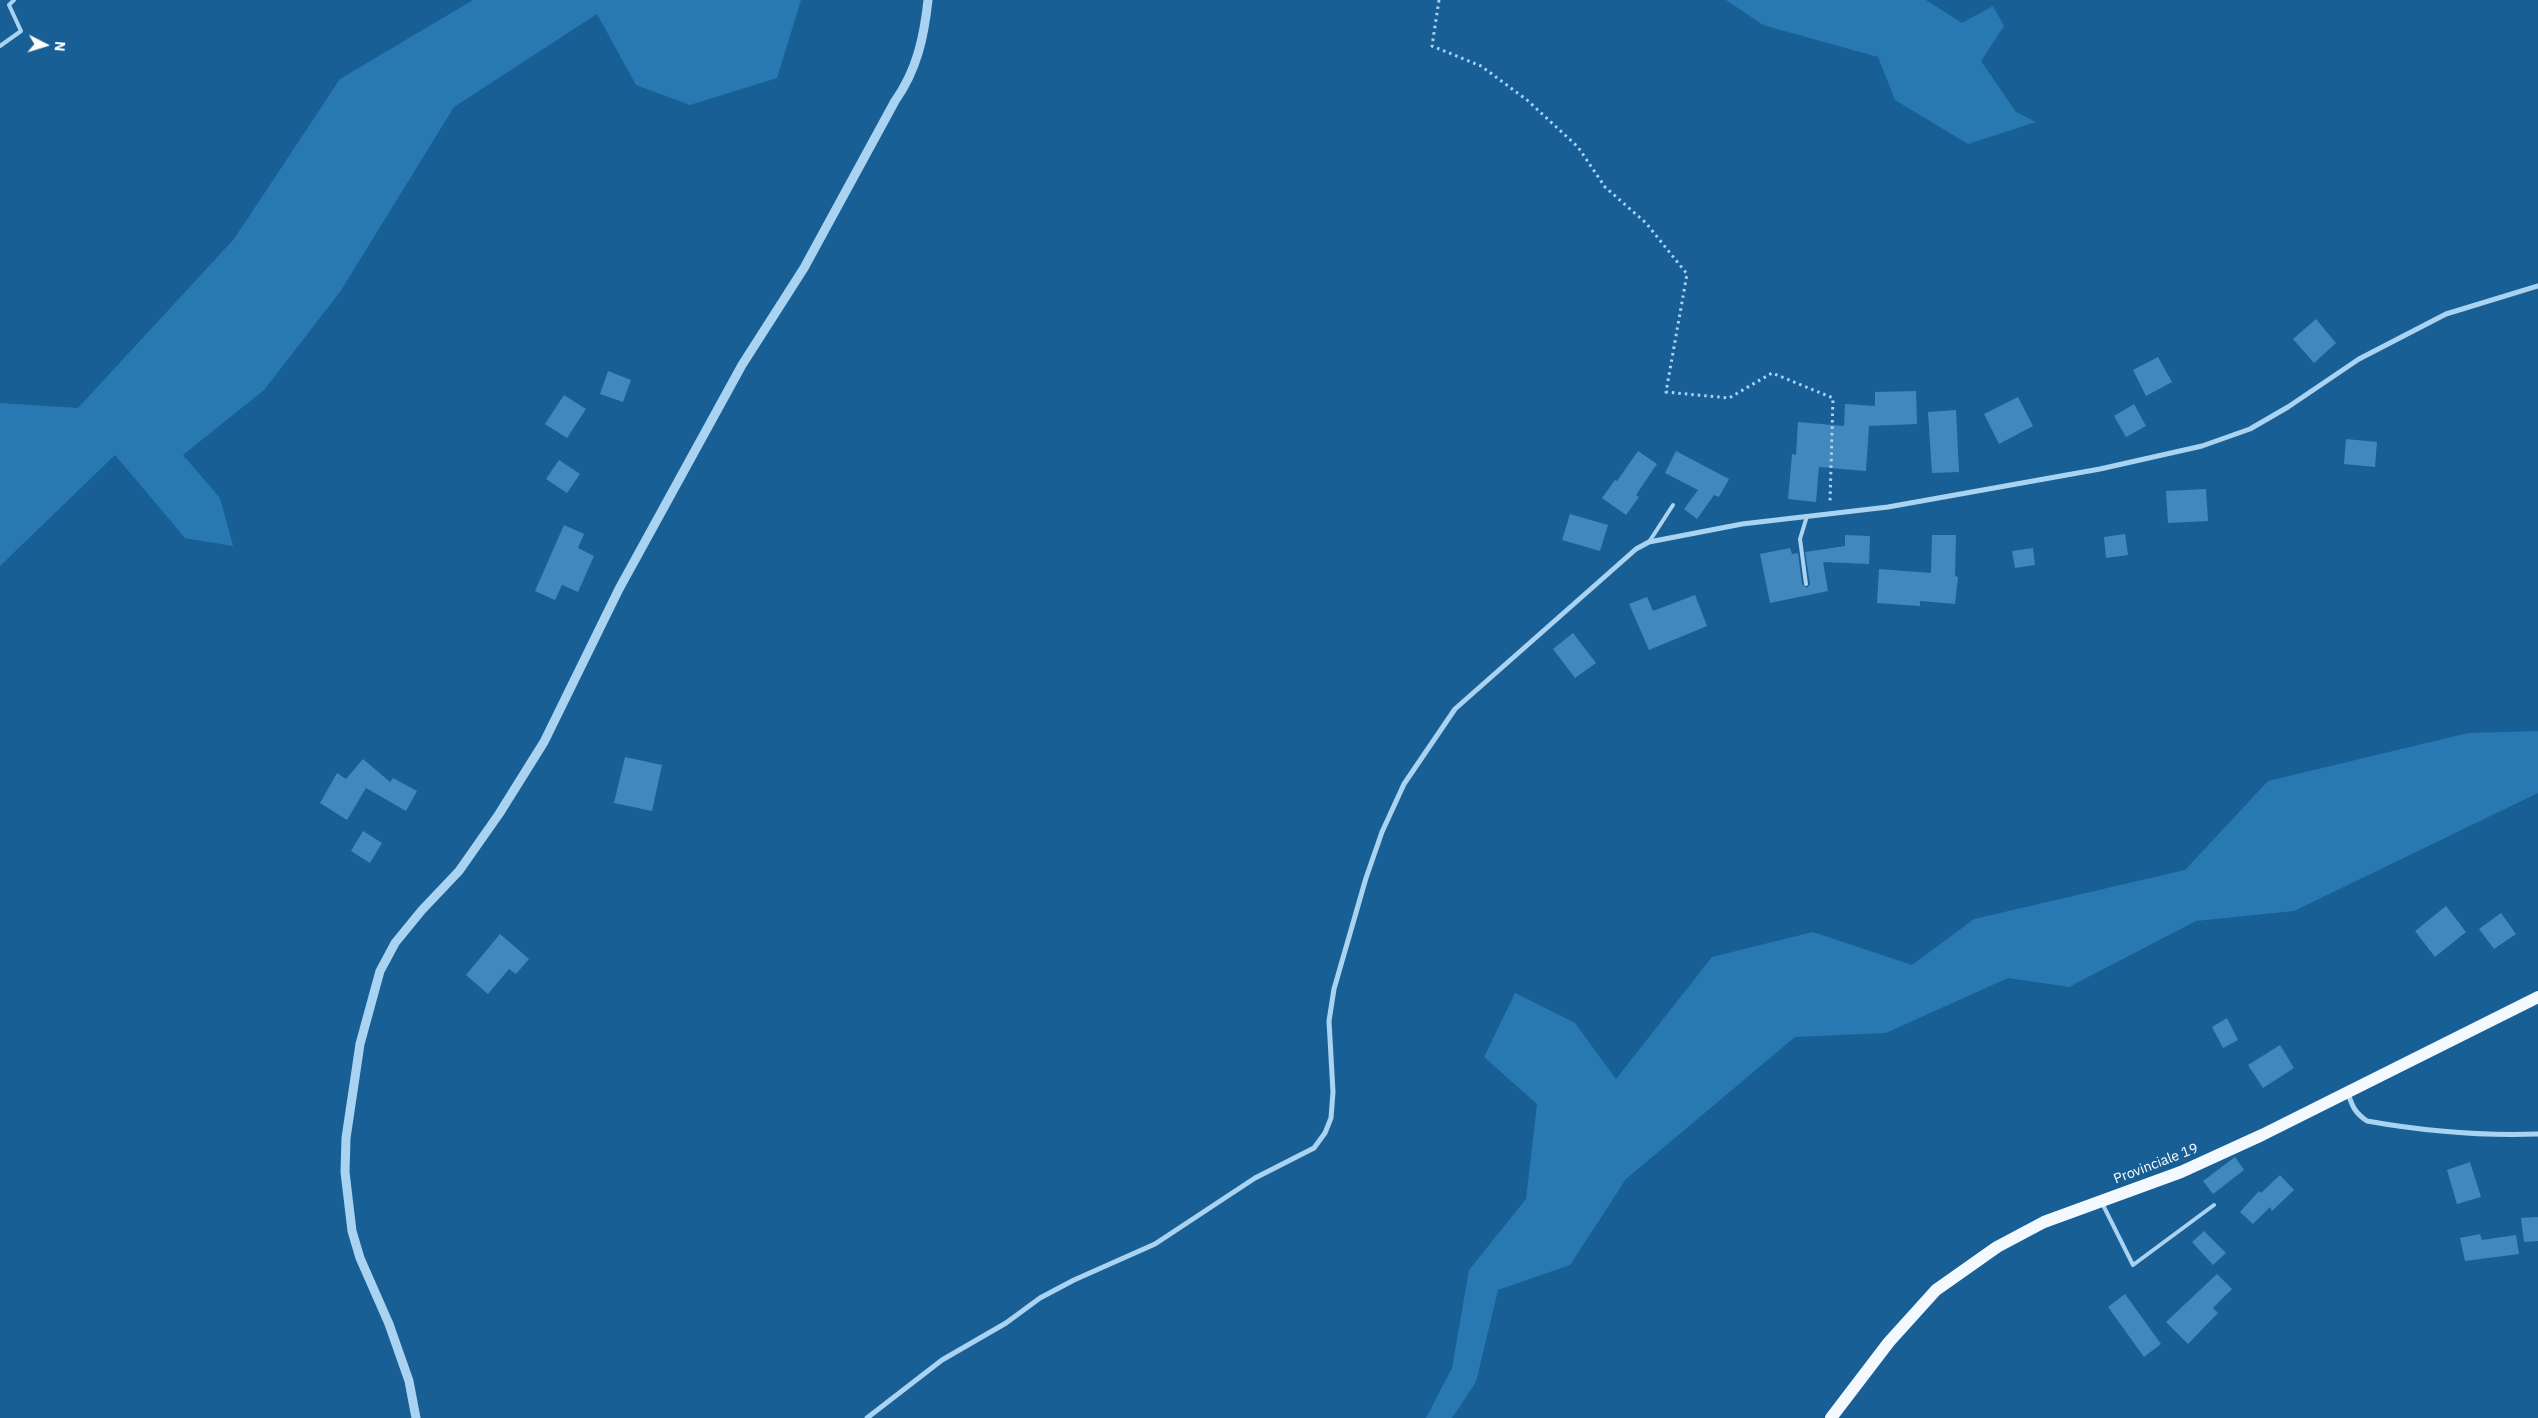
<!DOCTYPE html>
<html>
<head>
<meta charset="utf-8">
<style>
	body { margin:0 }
	#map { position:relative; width:2538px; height:1418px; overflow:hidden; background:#185f95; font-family:"IBM Plex Sans",sans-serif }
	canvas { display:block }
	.north { position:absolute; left:20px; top:20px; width:50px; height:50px; -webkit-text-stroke:4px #185f95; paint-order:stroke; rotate:95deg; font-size:14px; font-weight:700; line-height:20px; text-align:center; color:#fff }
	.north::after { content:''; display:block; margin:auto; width:18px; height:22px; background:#fff; clip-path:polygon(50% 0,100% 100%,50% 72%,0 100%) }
</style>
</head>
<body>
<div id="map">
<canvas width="2538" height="1418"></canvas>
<div class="north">N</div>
</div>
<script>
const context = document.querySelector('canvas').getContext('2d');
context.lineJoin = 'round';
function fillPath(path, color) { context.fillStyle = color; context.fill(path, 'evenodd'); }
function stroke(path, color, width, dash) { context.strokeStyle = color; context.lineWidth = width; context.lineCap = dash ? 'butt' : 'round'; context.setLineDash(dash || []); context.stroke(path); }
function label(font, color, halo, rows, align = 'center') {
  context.font = font + ' "IBM Plex Sans",sans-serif'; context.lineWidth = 4; context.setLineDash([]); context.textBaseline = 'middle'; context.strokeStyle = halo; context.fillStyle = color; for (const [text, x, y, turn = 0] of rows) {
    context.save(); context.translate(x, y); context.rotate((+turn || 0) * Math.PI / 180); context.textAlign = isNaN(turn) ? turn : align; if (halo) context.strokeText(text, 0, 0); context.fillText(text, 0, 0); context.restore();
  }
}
const green = new Path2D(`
	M 473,0 L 801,0 L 777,78 L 690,105 L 636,85 L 597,14 L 454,107 L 340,292 L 264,390 L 183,455 L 220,498 L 233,546 L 185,538 L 115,455 L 0,566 L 0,403 L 78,408 L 234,239 L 340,79 Z
	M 1726,0 L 1926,0 L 1962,23 L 1993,6 L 2004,26 L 1981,61 L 2016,112 L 2036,122 L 1968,144 L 1895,100 L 1878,57 L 1763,25 Z
	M 2538,731 L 2538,793 L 2294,911 L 2196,921 L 2069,987 L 2008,978 L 1886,1033 L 1795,1037 L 1626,1179 L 1570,1265 L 1498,1290 L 1476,1382 L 1452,1418 L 1426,1418 L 1452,1368 L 1469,1270 L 1526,1199 L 1537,1104 L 1484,1057 L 1515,993 L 1575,1023 L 1616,1079 L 1712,957 L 1813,932 L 1912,965 L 1974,919 L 2185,870 L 2268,781 L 2468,733 Z`);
const building = new Path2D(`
	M 2316,319 L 2336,343 L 2314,363 L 2293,339 Z
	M 2158,357 L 2172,382 L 2146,396 L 2133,370 Z
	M 608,371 L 631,380 L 623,402 L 600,394 Z
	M 1916,391 L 1917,424 L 1869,426 L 1866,471 L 1819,467 L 1816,502 L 1788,499 L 1792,454 L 1796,455 L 1798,422 L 1844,426 L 1845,404 L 1875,406 L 1875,392 Z
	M 564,395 L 586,409 L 567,438 L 545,424 Z
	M 2018,397 L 2033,426 L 1999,444 L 1984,414 Z
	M 2134,404 L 2146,426 L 2126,437 L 2114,416 Z
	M 1956,410 L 1959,472 L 1932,473 L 1928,412 Z
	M 2346,439 L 2377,442 L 2375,467 L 2344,464 Z
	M 1638,451 L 1657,464 L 1636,495 L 1639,497 L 1626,515 L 1602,498 L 1615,480 L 1617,481 Z
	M 1676,451 L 1729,479 L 1719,497 L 1714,495 L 1697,519 L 1684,509 L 1698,490 L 1665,473 Z
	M 559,460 L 580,474 L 567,493 L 546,479 Z
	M 2206,489 L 2208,521 L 2168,523 L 2166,491 Z
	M 1570,514 L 1608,525 L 1600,551 L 1562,540 Z
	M 564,525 L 584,534 L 578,548 L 594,556 L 578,592 L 562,585 L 555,600 L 535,591 Z
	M 2125,534 L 2128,555 L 2106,558 L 2104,537 Z
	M 1845,535 L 1870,536 L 1869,564 L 1823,562 L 1828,591 L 1770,603 L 1760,554 L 1790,548 L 1792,554 L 1798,553 L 1802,584 L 1807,588 L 1810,584 L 1805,552 L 1845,546 Z
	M 1932,535 L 1956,535 L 1955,576 L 1958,577 L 1955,604 L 1920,601 L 1920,606 L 1877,603 L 1879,569 L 1931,573 Z
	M 2033,548 L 2035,565 L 2015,568 L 2012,551 Z
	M 1695,595 L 1707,626 L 1649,650 L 1629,604 L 1647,597 L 1653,611 Z
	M 1573,633 L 1596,663 L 1575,678 L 1553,649 Z
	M 625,757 L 662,765 L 652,811 L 614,803 Z
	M 363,759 L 390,782 L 393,778 L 417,791 L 406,811 L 366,788 L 347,820 L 320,803 L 337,773 L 346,779 Z
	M 363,831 L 382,843 L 370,863 L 351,851 Z
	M 2446,906 L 2466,932 L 2435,957 L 2415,931 Z
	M 2501,913 L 2516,934 L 2494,949 L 2479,929 Z
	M 500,934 L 529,959 L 516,974 L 509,969 L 488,994 L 466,975 Z
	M 2227,1018 L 2238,1040 L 2223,1048 L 2212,1027 Z
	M 2280,1045 L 2294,1068 L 2263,1088 L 2248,1065 Z
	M 2235,1157 L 2244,1170 L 2213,1194 L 2203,1181 Z
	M 2470,1162 L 2481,1197 L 2457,1204 L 2447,1170 Z
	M 2280,1175 L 2294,1190 L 2272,1211 L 2270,1207 L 2253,1224 L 2240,1212 L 2259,1191 L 2261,1193 Z
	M 2538,1217 L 2538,1241 L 2524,1242 L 2521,1218 Z
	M 2204,1231 L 2226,1253 L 2213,1265 L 2192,1242 Z
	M 2480,1234 L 2482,1240 L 2516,1235 L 2519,1254 L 2465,1261 L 2460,1238 Z
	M 2217,1274 L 2232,1289 L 2213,1308 L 2218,1313 L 2188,1344 L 2166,1322 Z
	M 2125,1294 L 2161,1344 L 2144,1357 L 2108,1307 Z`);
const path = new Path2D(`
	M 1439,0 L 1432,46 L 1481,66 L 1527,100 L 1578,147 L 1605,187 L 1646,223 L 1687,274 L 1666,392 L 1729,398 L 1772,373 L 1833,398 L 1830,502`);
const service = new Path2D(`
	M 0,46 L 21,31 L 9,5 L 14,0
	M 1649,542 L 1673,505
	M 1806,584 L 1800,539 L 1807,516
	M 2102,1203 L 2133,1265 L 2214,1205`);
const minor = new Path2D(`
	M 2348,1093 C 2352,1106 2355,1113 2367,1121 C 2423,1131 2481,1136 2538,1134
	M 867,1418 L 942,1360 L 1006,1323 L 1040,1298 L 1074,1280 L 1155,1244 L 1255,1178 L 1314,1148 L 1325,1133 L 1331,1118 L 1333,1092 L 1329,1021 L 1334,989 L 1366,878 L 1382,832 L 1404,784 L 1455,709 L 1636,549 L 1649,542 L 1742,524 L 1888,507 L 2100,469 L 2202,446 L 2250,429 L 2288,407 L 2359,359 L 2446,314 L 2538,286`);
const tertiary = new Path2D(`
	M 416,1418 L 409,1381 L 389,1324 L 360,1258 L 352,1231 L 345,1172 L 346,1138 L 360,1044 L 380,971 L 395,943 L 422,910 L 459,871 L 499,814 L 544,742 L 619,589 L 742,365 L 804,268 L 895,101 C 917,70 924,37 928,0`);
const primary = new Path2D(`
	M 1831,1418 L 1889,1342 L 1936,1290 L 1997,1247 L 2044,1222 L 2181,1172 L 2262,1135 L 2538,997`);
const streetNames = [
	["Provinciale 19",2156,1164,-21]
];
fillPath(green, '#2878b2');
fillPath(building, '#4188bd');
stroke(path, '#aad3f1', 3, [2.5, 4]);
stroke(service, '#aad3f1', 4);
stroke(minor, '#aad3f1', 5);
stroke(tertiary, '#aad3f1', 9);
stroke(primary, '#f3f9ff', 12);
label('14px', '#fff', '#185f95', streetNames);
</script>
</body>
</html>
